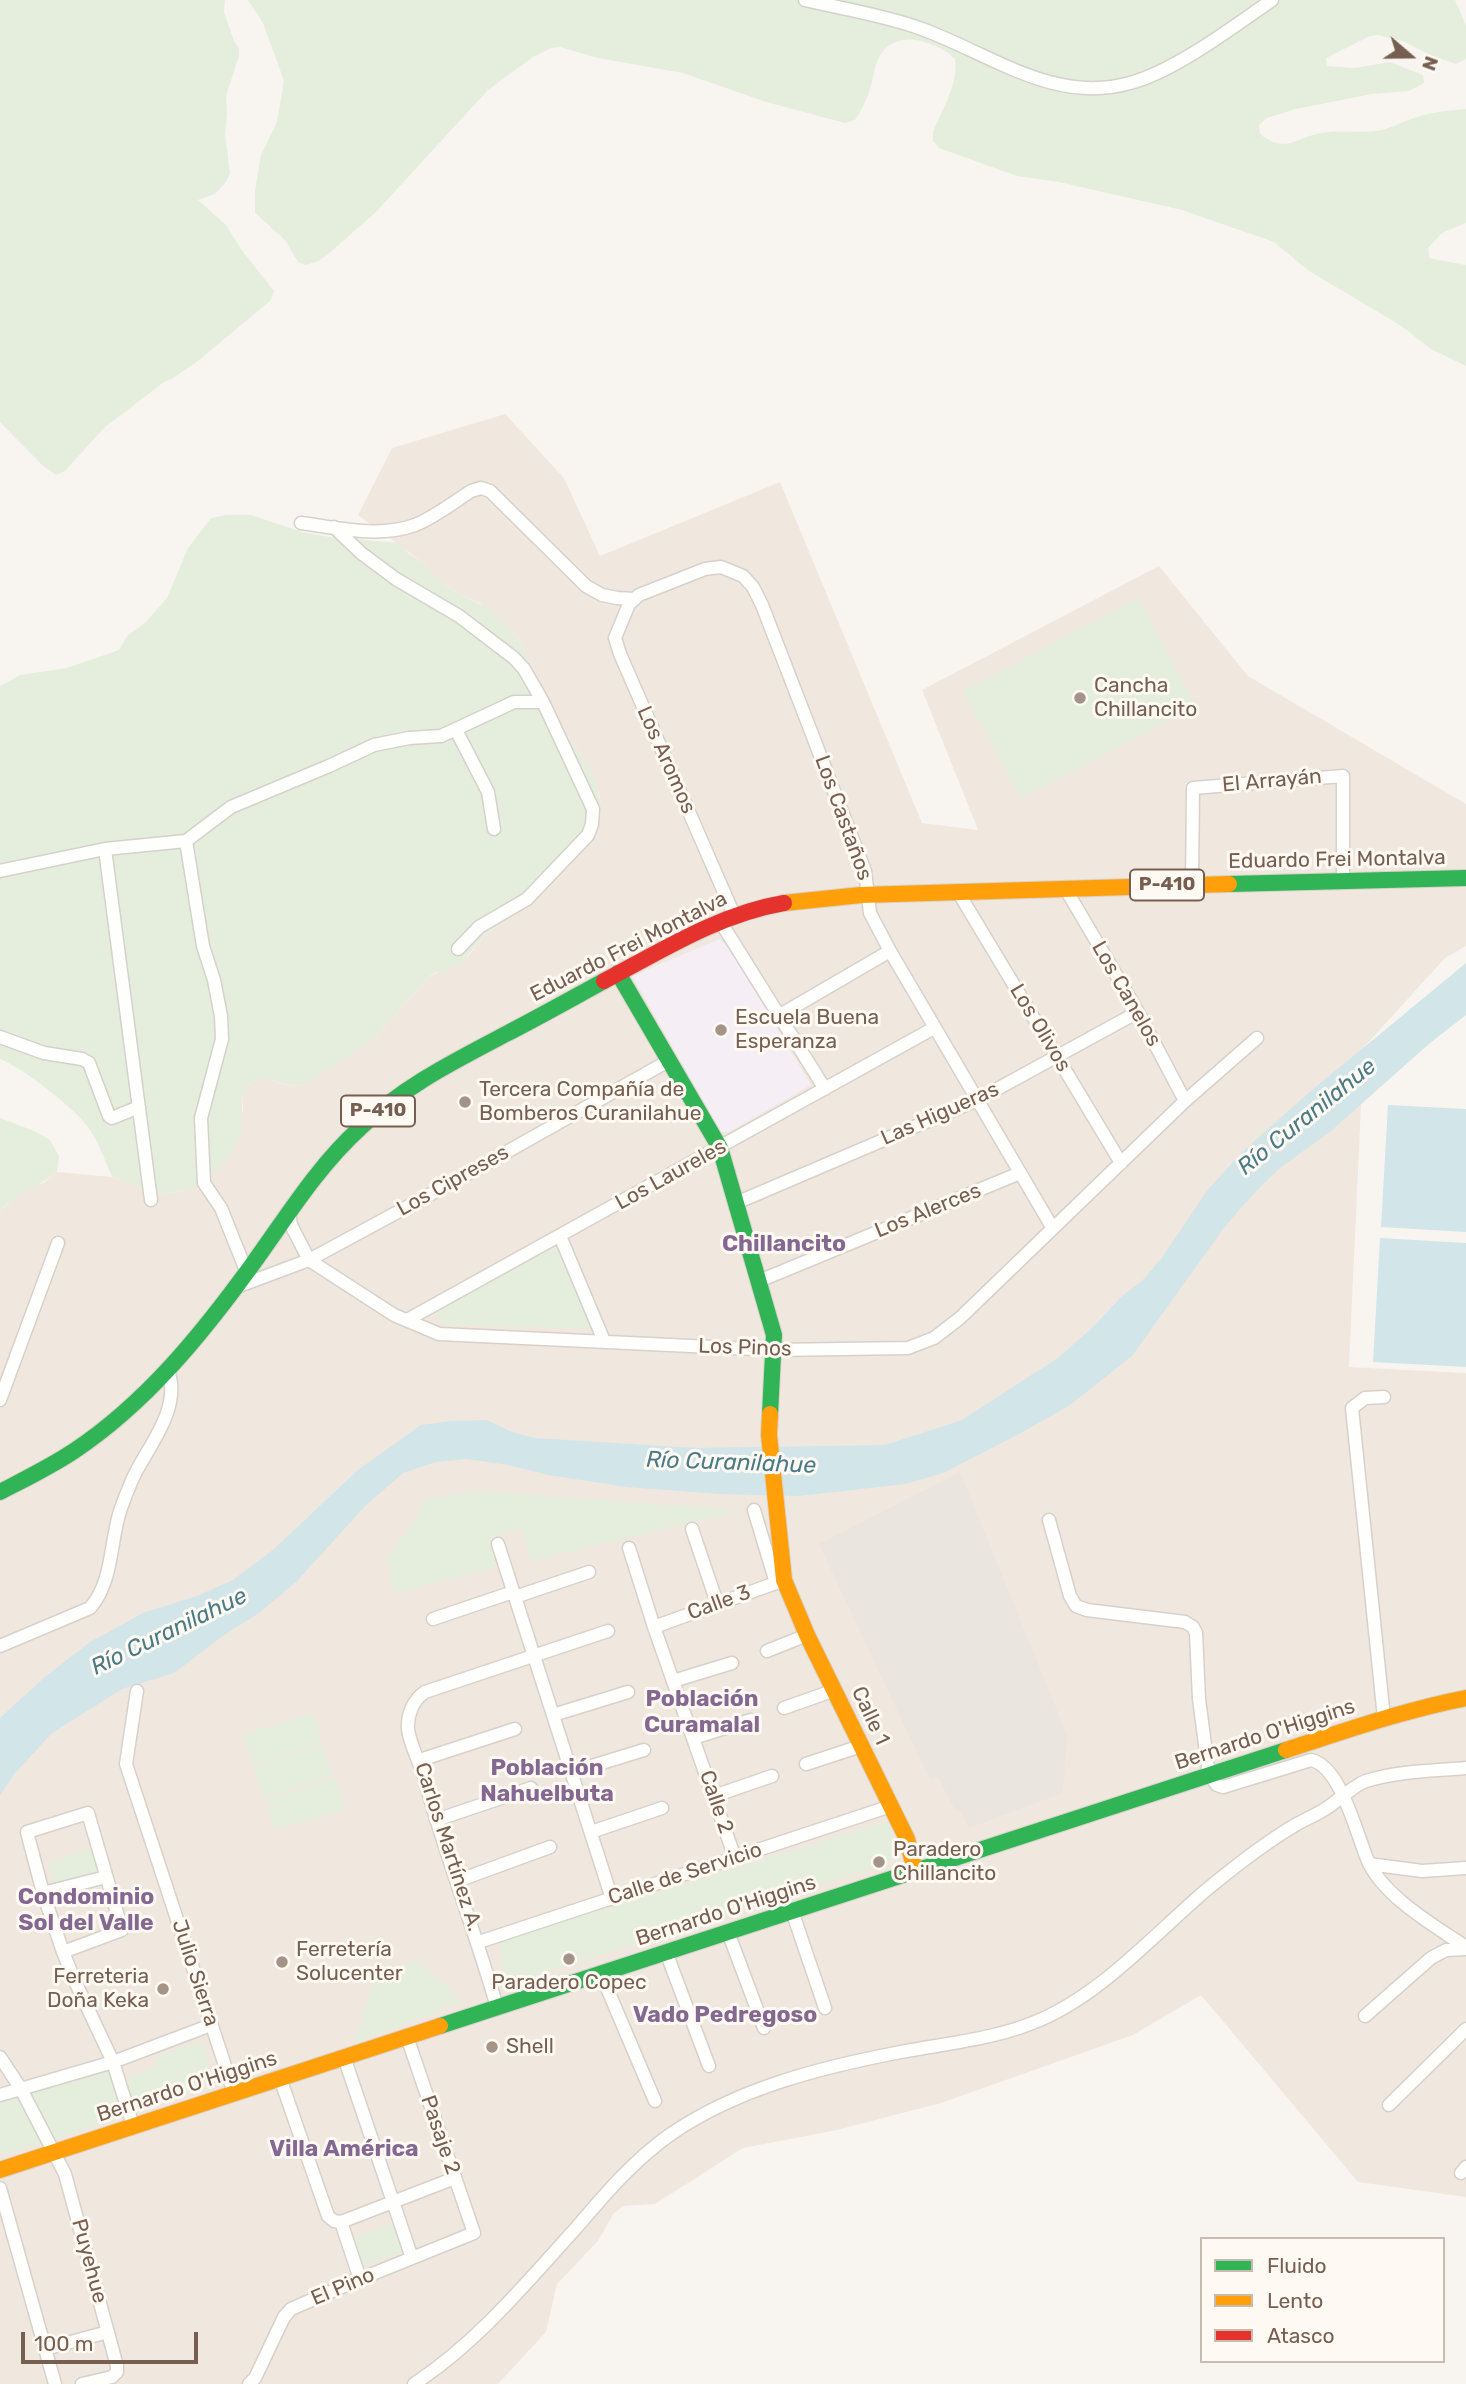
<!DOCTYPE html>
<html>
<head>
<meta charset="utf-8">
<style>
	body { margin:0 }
	#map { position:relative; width:1466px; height:2384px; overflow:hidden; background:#f8f5f0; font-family:Rubik,sans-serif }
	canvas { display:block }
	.legend { position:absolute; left:1200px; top:2237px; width:245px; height:126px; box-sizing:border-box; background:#fefaf3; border:2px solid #c8bcb2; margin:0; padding:9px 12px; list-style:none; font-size:21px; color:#765f50 }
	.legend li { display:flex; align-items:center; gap:14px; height:35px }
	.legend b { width:35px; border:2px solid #c8bcb2 }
	.north { position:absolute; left:1375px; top:21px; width:70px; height:70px; -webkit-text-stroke:5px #fefaf3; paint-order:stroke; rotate:110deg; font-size:19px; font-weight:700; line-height:28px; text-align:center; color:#765f50 }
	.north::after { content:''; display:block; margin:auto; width:24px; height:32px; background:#765f50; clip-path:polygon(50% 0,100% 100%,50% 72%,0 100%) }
	.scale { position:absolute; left:21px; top:2332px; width:177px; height:32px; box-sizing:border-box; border:4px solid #765f50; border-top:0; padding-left:9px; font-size:21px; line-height:24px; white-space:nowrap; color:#765f50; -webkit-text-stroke:5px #fefaf3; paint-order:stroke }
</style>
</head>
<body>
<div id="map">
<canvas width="1466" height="2384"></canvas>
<ul class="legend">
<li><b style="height:9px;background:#30b455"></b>Fluido</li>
<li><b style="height:9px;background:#ff9f0a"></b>Lento</li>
<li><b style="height:9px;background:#e5322d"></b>Atasco</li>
</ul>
<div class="north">N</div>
<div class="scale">100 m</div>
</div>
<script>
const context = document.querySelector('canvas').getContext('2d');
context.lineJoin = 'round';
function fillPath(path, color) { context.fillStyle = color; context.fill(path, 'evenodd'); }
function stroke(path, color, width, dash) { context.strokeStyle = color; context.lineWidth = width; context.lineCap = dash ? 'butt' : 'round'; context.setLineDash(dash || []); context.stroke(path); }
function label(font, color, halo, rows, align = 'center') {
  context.font = font + ' Rubik,sans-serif'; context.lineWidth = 6; context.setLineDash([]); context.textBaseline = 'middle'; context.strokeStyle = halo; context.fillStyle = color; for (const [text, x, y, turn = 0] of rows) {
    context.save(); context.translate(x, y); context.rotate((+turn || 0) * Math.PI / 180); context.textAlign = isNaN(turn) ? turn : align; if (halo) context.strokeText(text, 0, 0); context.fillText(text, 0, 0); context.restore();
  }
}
const residential = new Path2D(`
	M 505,414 L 564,478 L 600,556 L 780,482 L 922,823 L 978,830 L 922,690 L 1159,566 L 1248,676 L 1466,804 L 1466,946 L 1445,958 L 1346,1067 L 1361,1106 L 1349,1367 L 1466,1373 L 1466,2197 L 1358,2182 L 1201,1995 L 1133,2035 L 941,2103 L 837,2130 L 743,2148 L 655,2204 L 624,2206 L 614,2213 L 598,2241 L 557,2284 L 546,2332 L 498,2384 L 0,2384 L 0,1211 L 17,1196 L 34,1186 L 43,1183 L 57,1172 L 112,1177 L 161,1194 L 187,1190 L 243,1111 L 243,1093 L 249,1084 L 259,1079 L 267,1079 L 292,1086 L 302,1085 L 373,1040 L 429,977 L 468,956 L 486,934 L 523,909 L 600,814 L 600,796 L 588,765 L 557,722 L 530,671 L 523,646 L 513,633 L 480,603 L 463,596 L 438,580 L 422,562 L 358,515 L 392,448 Z`);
const industrial = new Path2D(`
	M 960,1472 L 1067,1735 L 1063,1793 L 969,1828 L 962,1813 L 954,1808 L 938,1777 L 930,1780 L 819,1544 Z`);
const education = new Path2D(`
	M 720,939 L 732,952 L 811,1085 L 729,1132 L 721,1132 L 632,976 Z`);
const green = new Path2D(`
	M 0,0 L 225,0 L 224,12 L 234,41 L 239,48 L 239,56 L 226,96 L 227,114 L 225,134 L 230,173 L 226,182 L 215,194 L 198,200 L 226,225 L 241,249 L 274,291 L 271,300 L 198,361 L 173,378 L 164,382 L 104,428 L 65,471 L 56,475 L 42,465 L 0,422 Z
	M 248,0 L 1455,0 L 1466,25 L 1466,59 L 1456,64 L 1430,55 L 1405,42 L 1378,35 L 1370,36 L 1326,58 L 1327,66 L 1355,68 L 1390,62 L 1423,75 L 1424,83 L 1409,91 L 1372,94 L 1296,109 L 1267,118 L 1259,125 L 1260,134 C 1285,154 1295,138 1321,133 C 1337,130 1358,133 1376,131 C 1391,129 1403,121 1417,117 C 1433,112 1450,110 1466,109 L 1466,223 L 1442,233 L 1428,248 L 1429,258 L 1466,265 L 1466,366 L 1431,349 L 1400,325 L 1309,271 L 1274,242 L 1182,210 L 1059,182 L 1017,176 L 939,148 L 933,141 L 933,132 C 942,110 959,83 955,59 C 945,49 934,45 921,41 C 913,39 907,39 899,41 C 873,48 876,74 868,95 C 865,104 860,112 855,120 L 845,123 L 766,102 L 683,73 L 598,58 L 560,47 L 551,48 L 533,57 L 488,90 L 375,213 L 327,255 L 318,261 L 306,265 L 298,262 L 285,240 L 255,213 L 255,190 L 261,155 L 277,122 L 284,81 L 263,23 Z
	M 226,515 L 251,515 L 302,532 L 330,537 L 400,543 L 408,553 L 422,562 L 438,580 L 463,596 L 489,608 L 513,633 L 523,646 L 530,671 L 557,722 L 588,765 L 595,780 L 601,804 L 600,814 L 590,838 L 523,909 L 486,934 L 461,963 L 445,972 L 436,972 L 429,977 L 373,1040 L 320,1075 L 302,1085 L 293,1086 L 267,1079 L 259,1079 L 249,1084 L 243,1093 L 241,1130 L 231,1156 L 203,1182 L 187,1190 L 161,1194 L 112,1177 C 105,1160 98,1141 88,1127 C 73,1107 23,1068 0,1059 L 0,686 L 20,675 L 67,668 L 119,650 L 127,636 L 146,622 L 167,598 L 188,548 L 211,518 Z
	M 1138,598 L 1196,706 L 1021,799 L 963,691 Z
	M 0,1118 L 34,1131 L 50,1140 L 59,1156 L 57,1172 C 38,1187 17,1193 0,1211 Z
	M 557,1245 L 588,1316 L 588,1328 L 447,1325 L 437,1320 L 437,1311 Z
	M 482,1490 L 568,1498 L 743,1510 L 531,1561 L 523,1529 L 490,1537 L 496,1567 L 395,1593 L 387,1559 L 417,1518 L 424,1499 Z
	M 313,1713 L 322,1744 L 253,1765 L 244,1734 Z
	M 323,1745 L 332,1776 L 263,1797 L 254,1766 Z
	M 335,1778 L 345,1809 L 275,1830 L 266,1799 Z
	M 885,1822 L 889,1824 C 893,1836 901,1850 892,1861 L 513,1983 C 504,1976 497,1952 502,1941 Z
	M 92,1849 L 100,1875 L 56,1888 L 48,1863 Z
	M 416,1960 L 463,2001 L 355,2043 L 373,1982 Z
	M 196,2043 L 202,2044 L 205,2047 L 211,2080 L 210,2085 L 144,2110 L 137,2109 C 131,2101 126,2085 131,2076 L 157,2066 L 156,2058 Z
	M 108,2067 L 122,2117 L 0,2155 L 0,2103 Z
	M 395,2222 L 405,2251 L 362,2266 L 352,2238 Z`);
const water = new Path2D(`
	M 1466,963 L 1466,1015 L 1430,1043 L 1331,1131 L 1280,1168 L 1257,1190 L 1226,1225 L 1132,1356 L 1070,1405 L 1019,1434 L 943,1473 L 905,1484 L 799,1496 L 720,1494 L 626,1487 L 548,1475 L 508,1465 L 467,1459 L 436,1462 L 403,1473 L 366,1505 L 296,1582 L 259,1613 L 224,1635 L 174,1673 L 122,1689 L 52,1733 L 15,1773 L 0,1795 L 0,1718 L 45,1677 L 90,1642 L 143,1613 L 197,1596 L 233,1580 L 273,1550 L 358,1470 L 421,1425 L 451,1421 L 487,1420 L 512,1432 L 534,1438 L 697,1448 L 885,1445 L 962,1420 L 1058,1358 L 1093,1327 L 1122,1296 L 1142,1281 L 1161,1259 L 1207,1191 L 1242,1152 L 1311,1091 Z
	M 1388,1105 L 1466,1109 L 1466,1232 L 1381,1227 Z
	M 1380,1238 L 1466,1243 L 1466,1367 L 1373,1362 Z`);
const street = new Path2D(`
	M 805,0 C 843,9 883,15 919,28 C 988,52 1053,105 1130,83 C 1175,71 1233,27 1272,0
	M 301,523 C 338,528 379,538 415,525 C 435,517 454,502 471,491 L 481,488 L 490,491 L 586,586 L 602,595 L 617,598 L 635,599
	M 334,527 L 361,553 L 396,579 L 459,616 L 514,658 L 524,669 L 543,702 L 593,809 L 592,824 L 588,835 L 527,899 L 479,927 L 458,949
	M 456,730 L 488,792 L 494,829
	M 186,841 L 203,946 L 214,980 L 221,1016 L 222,1039 L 201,1118 L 204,1183 L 221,1208 L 247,1273
	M 105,849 L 151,1200
	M 0,871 L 105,849 L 186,841 L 231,807 L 329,766 L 374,745 L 409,738 L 441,736 L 514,702 L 543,702
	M 1192,885 L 1193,788 L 1343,776 L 1343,881
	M 1065,888 L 1138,1012 L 1185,1101
	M 958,892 L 1121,1163
	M 734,915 L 620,654 L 615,638 L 629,604 L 639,595 L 705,569 L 721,567 L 743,576 L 753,587 L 762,605 L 865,871 L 870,913 L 890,951 L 1052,1227
	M 720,921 L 825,1089
	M 780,1015 L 890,951
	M 0,1037 L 44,1053 L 82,1059 L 89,1063 L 109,1116 L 112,1118 L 139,1107
	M 736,1203 L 977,1100 L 1138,1012
	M 289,1211 L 291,1225 L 309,1260
	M 560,1236 L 604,1341
	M 309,1260 L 394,1315 L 439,1334 L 775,1350 L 908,1348 L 934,1338 L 960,1318 L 1185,1101 L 1257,1038
	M 759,1281 L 1020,1173
	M 234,1288 L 309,1260 L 464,1176 L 670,1060
	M 407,1320 L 934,1028
	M 1384,1397 L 1365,1398 L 1352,1408 L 1384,1718
	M 0,1400 L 58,1243
	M 754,1510 L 776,1583
	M 1049,1520 L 1070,1596 L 1076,1606 L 1087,1610 L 1185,1622 L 1193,1627 L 1196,1633 L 1199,1699 L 1209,1775 L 1217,1785 L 1223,1787 L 1311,1760 C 1341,1766 1357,1836 1368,1861 C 1384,1897 1435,1926 1466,1947
	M 692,1529 L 717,1603
	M 498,1544 L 612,1899
	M 629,1548 L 654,1627 L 735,1858
	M 515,1597 L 589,1572
	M 433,1619 L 513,1592
	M 654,1627 L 784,1580
	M 0,1646 L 90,1608 C 113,1582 110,1542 120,1511 C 125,1497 130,1483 137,1470 C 153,1440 181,1406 168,1370
	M 767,1651 L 807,1635
	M 673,1681 L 732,1663
	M 137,1691 L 126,1764 L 234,2093
	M 784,1708 L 835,1690
	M 553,1715 L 628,1692
	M 693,1738 L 751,1720
	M 420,1760 L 515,1729
	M 806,1764 L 861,1746
	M 572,1772 L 644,1750
	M 714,1796 L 772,1776
	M 436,1820 L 531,1788
	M 591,1832 L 662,1808
	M 1369,1864 L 1422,1871 L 1466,1868
	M 457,1881 L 550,1847
	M 43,1893 L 106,1877
	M 792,1911 L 825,2008
	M 728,1932 L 764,2028
	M 479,1942 L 891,1806
	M 63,1952 L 122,1930 L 88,1813 L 27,1832 L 43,1893 L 63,1952 L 74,1979 L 113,2062 L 133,2126
	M 666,1952 L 709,2066
	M 601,1974 L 655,2101
	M 497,2007 C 475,1931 446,1857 425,1781 C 421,1764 410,1746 408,1729 C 407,1715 413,1700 425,1692 L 608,1631
	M 1365,2016 L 1431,1958 L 1446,1950 L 1466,1949
	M 0,2057 L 21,2089 L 65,2174 L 117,2366 L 117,2372 L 112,2377 L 82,2384
	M 344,2057 L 412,2258
	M 280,2078 L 328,2216 L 334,2221 L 341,2222 L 360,2279
	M 0,2095 L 113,2062 L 211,2025
	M 1389,2105 L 1466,2029
	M 1461,2173 L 1466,2167
	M 0,2188 L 55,2384
	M 341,2222 L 455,2178
	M 45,2349 L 108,2332
	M 249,2384 L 255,2378 L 284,2317 L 291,2309 L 360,2279 L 474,2233 L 407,2037
	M 414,2384 C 478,2342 526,2283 577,2227 C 606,2193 634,2160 671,2134 C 738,2088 822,2067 901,2052 C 948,2043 998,2039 1042,2019 C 1103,1992 1155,1934 1205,1891 C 1234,1867 1264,1843 1297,1824 C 1306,1819 1316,1815 1325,1809 C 1337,1802 1354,1785 1366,1781 C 1397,1771 1434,1771 1466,1768`);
const fast = new Path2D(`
	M 1229,884 L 1466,878
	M 618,973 L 720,1148 L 774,1335 L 770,1414
	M 0,1492 C 25,1479 50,1467 74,1451 C 146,1403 202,1334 252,1265 C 286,1218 317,1167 360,1128 C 402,1087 455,1061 506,1034 C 539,1017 571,999 604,981
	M 440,2026 L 1286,1750`);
const slow = new Path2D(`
	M 784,903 L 861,895 L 1229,884
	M 770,1414 L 769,1435 L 784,1580 L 807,1635 L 907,1839 L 915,1871
	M 1286,1750 C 1345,1731 1404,1710 1466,1698
	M 0,2170 L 440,2026`);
const jam = new Path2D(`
	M 604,981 C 661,951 719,914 784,903`);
const markers = [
	[1080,698,7,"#a49488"],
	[721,1030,7,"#a49488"],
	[465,1102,7,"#a49488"],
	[879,1862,7,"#a49488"],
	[569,1959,7,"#a49488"],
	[282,1962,7,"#a49488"],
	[163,1989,7,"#a49488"],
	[492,2047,7,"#a49488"]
];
const shields = [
	[1167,885,74],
	[378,1111,74]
];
const shieldNames = [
	["P-410",1167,885],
	["P-410",378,1111]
];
const poiNames = [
	["Cancha",1094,686],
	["Chillancito",1094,710],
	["Escuela Buena",735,1018],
	["Esperanza",735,1042],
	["Tercera Compañía de",479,1090],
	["Bomberos Curanilahue",479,1114],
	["Paradero",893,1850],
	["Chillancito",893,1874],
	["Ferretería",296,1950],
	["Solucenter",296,1974],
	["Ferreteria",149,1977,"right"],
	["Doña Keka",149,2001,"right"],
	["Paradero Copec",569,1983,"center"],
	["Shell",506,2047]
];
const streetNames = [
	["Los Aromos",666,760,66],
	["El Arrayán",1272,781,-5],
	["Los Castaños",843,818,70],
	["Eduardo Frei Montalva",1337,860,-1],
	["Eduardo Frei Montalva",629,947,-27],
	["Los Canelos",1126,994,60],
	["Los Olivos",1040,1028,59],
	["Las Higueras",940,1114,-24],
	["Los Laureles",671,1175,-29],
	["Los Cipreses",453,1181,-29],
	["Los Alerces",928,1211,-22],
	["Los Pinos",745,1348,2],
	["Calle 3",719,1603,-20],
	["Calle 1",870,1716,65],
	["Bernardo O'Higgins",1265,1735,-18],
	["Calle 2",716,1802,71],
	["Carlos Martínez A.",448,1847,72],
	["Calle de Servicio",685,1874,-18],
	["Bernardo O'Higgins",726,1911,-18],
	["Julio Sierra",195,1973,72],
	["Bernardo O'Higgins",187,2087,-18],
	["Pasaje 2",440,2135,71],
	["Puyehue",89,2261,75],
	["El Pino",343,2287,-23]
];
const waterNames = [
	["Río Curanilahue",1307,1117,-39],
	["Río Curanilahue",731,1463,2],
	["Río Curanilahue",169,1632,-26]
];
const neighbourhoodNames = [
	["Chillancito",784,1244],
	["Población",702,1699],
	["Curamalal",702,1725],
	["Población",547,1768],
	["Nahuelbuta",547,1794],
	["Condominio",86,1897],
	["Sol del Valle",86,1923],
	["Vado Pedregoso",725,2015],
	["Villa América",344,2149]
];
fillPath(residential, '#f0e8de');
fillPath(industrial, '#ebe5e0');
fillPath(education, '#f5eef4');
fillPath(green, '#e5eedc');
fillPath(water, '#d2e5e8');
stroke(street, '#d6d1cb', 15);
stroke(fast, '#d8d2cc', 18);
stroke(slow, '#d8d2cc', 18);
stroke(jam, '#d8d2cc', 18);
stroke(street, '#fefefd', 12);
stroke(fast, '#30b455', 16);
stroke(slow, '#ff9f0a', 16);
stroke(jam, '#e5322d', 16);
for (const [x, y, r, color] of markers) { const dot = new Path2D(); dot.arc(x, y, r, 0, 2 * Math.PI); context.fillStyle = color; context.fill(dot); stroke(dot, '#fefaf3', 2.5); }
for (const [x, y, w] of shields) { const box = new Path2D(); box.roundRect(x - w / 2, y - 15.5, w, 31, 5); context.fillStyle = '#fefaf3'; context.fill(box); stroke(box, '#765f50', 2); }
label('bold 19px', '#765f50', null, shieldNames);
label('21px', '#765f50', '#fefaf3', poiNames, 'left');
label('21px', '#765f50', '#fefaf3', streetNames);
label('italic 23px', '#4a7b87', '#fefaf3', waterNames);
label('bold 23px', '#856891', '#fefaf3', neighbourhoodNames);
</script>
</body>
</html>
